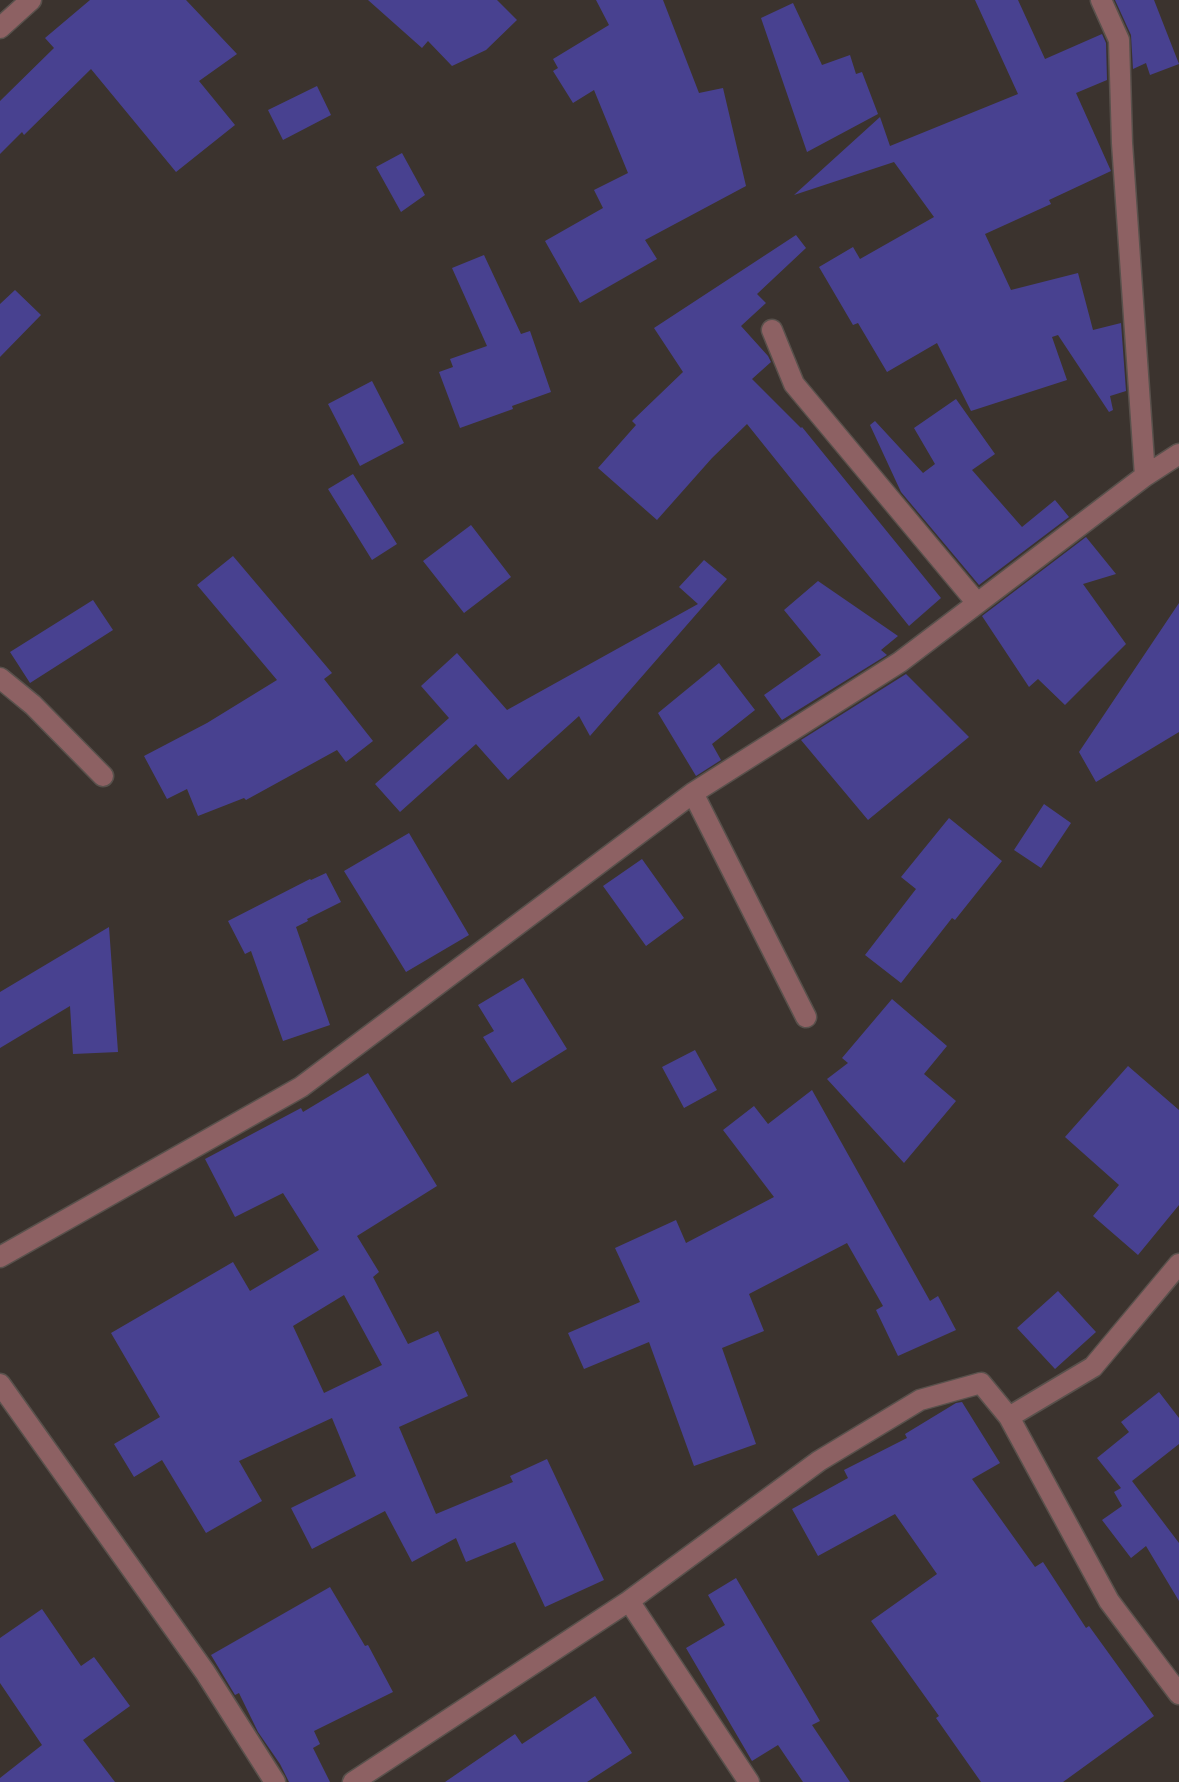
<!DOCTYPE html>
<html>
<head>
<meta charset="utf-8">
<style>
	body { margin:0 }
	canvas { display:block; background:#3b332e }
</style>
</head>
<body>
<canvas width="1179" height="1782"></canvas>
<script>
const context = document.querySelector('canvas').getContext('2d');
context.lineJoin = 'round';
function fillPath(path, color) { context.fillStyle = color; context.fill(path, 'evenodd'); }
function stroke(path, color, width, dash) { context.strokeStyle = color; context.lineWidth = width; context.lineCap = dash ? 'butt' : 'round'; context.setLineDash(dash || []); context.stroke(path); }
const building = new Path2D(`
	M 90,0 L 186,0 L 237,54 L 199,81 L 235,125 L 176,172 L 91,69 L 24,135 L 22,132 L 0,154 L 0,101 L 54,48 L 45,38 Z
	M 368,0 L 497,0 L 517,20 L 486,50 L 452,66 L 428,41 L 422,48 Z
	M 596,0 L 663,0 L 699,93 L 723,88 L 746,186 L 645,240 L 657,259 L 580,303 L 545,241 L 603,208 L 594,190 L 628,173 L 594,90 L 573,103 L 553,71 L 558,68 L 553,59 L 609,25 Z
	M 975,0 L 1018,0 L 1045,59 L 1102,34 L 1106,43 L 1107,80 L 1076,93 L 1111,171 L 1049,200 L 1051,204 L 985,234 L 1011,290 L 1078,273 L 1093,330 L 1121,323 L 1126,391 L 1110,396 L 1113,410 L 1109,412 L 1058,335 L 1052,337 L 1067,380 L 971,411 L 937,343 L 887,372 L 858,323 L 853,325 L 819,267 L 853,247 L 860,259 L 934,217 L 894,162 L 794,195 L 880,117 L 890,146 L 1018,94 Z
	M 1115,0 L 1154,0 L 1179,64 L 1150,75 L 1146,63 L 1133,69 L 1131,35 Z
	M 793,3 L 822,65 L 850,55 L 856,74 L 862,72 L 878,114 L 807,152 L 761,18 Z
	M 317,86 L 331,115 L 283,140 L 268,110 Z
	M 402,153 L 425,195 L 401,212 L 376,167 Z
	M 796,235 L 806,248 L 757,294 L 766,303 L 741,326 L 768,356 L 771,362 L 752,379 L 801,428 L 802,427 L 941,598 L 909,626 L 747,424 L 712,458 L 657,520 L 598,468 L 636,425 L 632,421 L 683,372 L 654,328 Z
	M 484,255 L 521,334 L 530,331 L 551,392 L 512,406 L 513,409 L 460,428 L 439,372 L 453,367 L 450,359 L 487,346 L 452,268 Z
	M 15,290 L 41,315 L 0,357 L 0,304 Z
	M 372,381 L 404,443 L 360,466 L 328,404 Z
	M 956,399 L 995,454 L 972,470 L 1022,527 L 1055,500 L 1069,517 L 979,585 L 901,492 L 870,425 L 875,421 L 923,473 L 935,464 L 914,428 Z
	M 353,474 L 397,544 L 372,560 L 328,489 Z
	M 471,525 L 511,577 L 464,613 L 423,561 Z
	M 1086,537 L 1116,574 L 1083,584 L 1126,644 L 1065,705 L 1038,679 L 1029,687 L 982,616 Z
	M 233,556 L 332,673 L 324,679 L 373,741 L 346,762 L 337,750 L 246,800 L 244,798 L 198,816 L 187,789 L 167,799 L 144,756 L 207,723 L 277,680 L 197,585 Z
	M 704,560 L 727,579 L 590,736 L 579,716 L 508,780 L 476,744 L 400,812 L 375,784 L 449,718 L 421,686 L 457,653 L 507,710 L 698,604 L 679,587 Z
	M 818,581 L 898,636 L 881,650 L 887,655 L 782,720 L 764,695 L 821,655 L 784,610 Z
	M 93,600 L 113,630 L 30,683 L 10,652 Z
	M 1179,603 L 1179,732 L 1096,782 L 1079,752 Z
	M 719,663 L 755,710 L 712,744 L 721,760 L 696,776 L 658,713 Z
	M 906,674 L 969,737 L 868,820 L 801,740 Z
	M 1044,804 L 1071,823 L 1041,868 L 1014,850 Z
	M 949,818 L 1002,861 L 955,920 L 952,918 L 901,983 L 865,955 L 916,889 L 901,877 Z
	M 409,833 L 469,935 L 406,972 L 344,871 Z
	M 642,859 L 684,918 L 646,946 L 603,886 Z
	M 326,873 L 341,902 L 307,919 L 308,921 L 296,927 L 330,1025 L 283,1041 L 251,951 L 245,954 L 228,921 L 310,879 L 311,880 Z
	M 109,927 L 118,1052 L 73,1054 L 70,1006 L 0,1048 L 0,992 Z
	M 523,978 L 567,1049 L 512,1083 L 483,1037 L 494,1031 L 478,1005 Z
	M 892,999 L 947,1046 L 924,1074 L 956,1101 L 904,1163 L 827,1079 L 848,1063 L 842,1058 Z
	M 695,1050 L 717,1090 L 684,1108 L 662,1067 Z
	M 1128,1066 L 1179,1110 L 1179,1205 L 1138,1255 L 1093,1216 L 1119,1185 L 1065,1137 Z
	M 368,1073 L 437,1186 L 357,1236 L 379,1272 L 373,1277 L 408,1344 L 438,1331 L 468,1396 L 399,1427 L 436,1514 L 513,1482 L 510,1476 L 547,1459 L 604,1580 L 545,1607 L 515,1542 L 466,1562 L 456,1538 L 412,1562 L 385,1511 L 312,1549 L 291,1508 L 356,1476 L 332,1418 L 239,1461 L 262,1501 L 206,1533 L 162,1460 L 134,1477 L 114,1444 L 160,1417 L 111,1333 L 233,1262 L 250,1291 L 319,1250 L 283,1193 L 235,1217 L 205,1159 L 301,1108 L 303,1112 ZM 344,1295 L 382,1365 L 324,1393 L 293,1326 Z
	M 812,1090 L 930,1301 L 938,1296 L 956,1330 L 898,1356 L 876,1310 L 883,1306 L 847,1243 L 749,1294 L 764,1331 L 722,1348 L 756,1444 L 694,1466 L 649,1342 L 584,1369 L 568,1333 L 640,1302 L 615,1248 L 676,1220 L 686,1243 L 774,1197 L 723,1130 L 754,1106 L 768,1124 Z
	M 1058,1291 L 1096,1332 L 1055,1369 L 1017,1328 Z
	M 1159,1392 L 1179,1418 L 1179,1444 L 1132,1481 L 1179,1543 L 1179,1601 L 1146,1546 L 1131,1558 L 1102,1520 L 1122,1506 L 1114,1492 L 1121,1488 L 1097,1458 L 1129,1432 L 1121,1422 Z
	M 962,1402 L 1000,1463 L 972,1479 L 1035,1567 L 1043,1562 L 1086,1628 L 1089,1626 L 1154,1716 L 1063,1782 L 981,1782 L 936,1718 L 939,1716 L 871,1621 L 937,1574 L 895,1514 L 818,1556 L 792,1509 L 848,1478 L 844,1470 L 907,1438 L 905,1434 L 956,1403 Z
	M 736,1578 L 820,1721 L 812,1725 L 850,1782 L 803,1782 L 778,1745 L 752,1761 L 686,1648 L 725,1625 L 708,1595 Z
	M 330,1587 L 365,1646 L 368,1645 L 393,1692 L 314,1731 L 320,1744 L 313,1748 L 330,1782 L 289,1782 L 280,1764 L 258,1732 L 239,1693 L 235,1695 L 211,1655 Z
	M 42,1609 L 81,1666 L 94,1657 L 130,1706 L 83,1740 L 115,1782 L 0,1782 L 0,1778 L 42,1745 L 0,1683 L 0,1638 Z
	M 595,1696 L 632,1753 L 587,1782 L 445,1782 L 515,1734 L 522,1744 Z`);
const minor = new Path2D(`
	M 1101,0 L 1119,40 L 1122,143 L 1145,476
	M 0,28 L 31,0
	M 772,330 L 794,384 L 977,603
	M 0,678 L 33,705 L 103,776
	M 693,793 L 806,1017
	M 0,1257 L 301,1087 L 693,793 L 900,662 L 1145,476 L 1179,454
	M 0,1384 L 205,1672 L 275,1782
	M 1009,1417 L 1093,1367 L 1179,1264
	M 629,1601 L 749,1782
	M 353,1782 L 629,1601 L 819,1461 L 920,1400 L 981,1383 L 1009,1417 L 1109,1601 L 1179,1694`);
fillPath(building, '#484190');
stroke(minor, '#59514c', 23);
stroke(minor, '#8d6163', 20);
</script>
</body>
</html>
